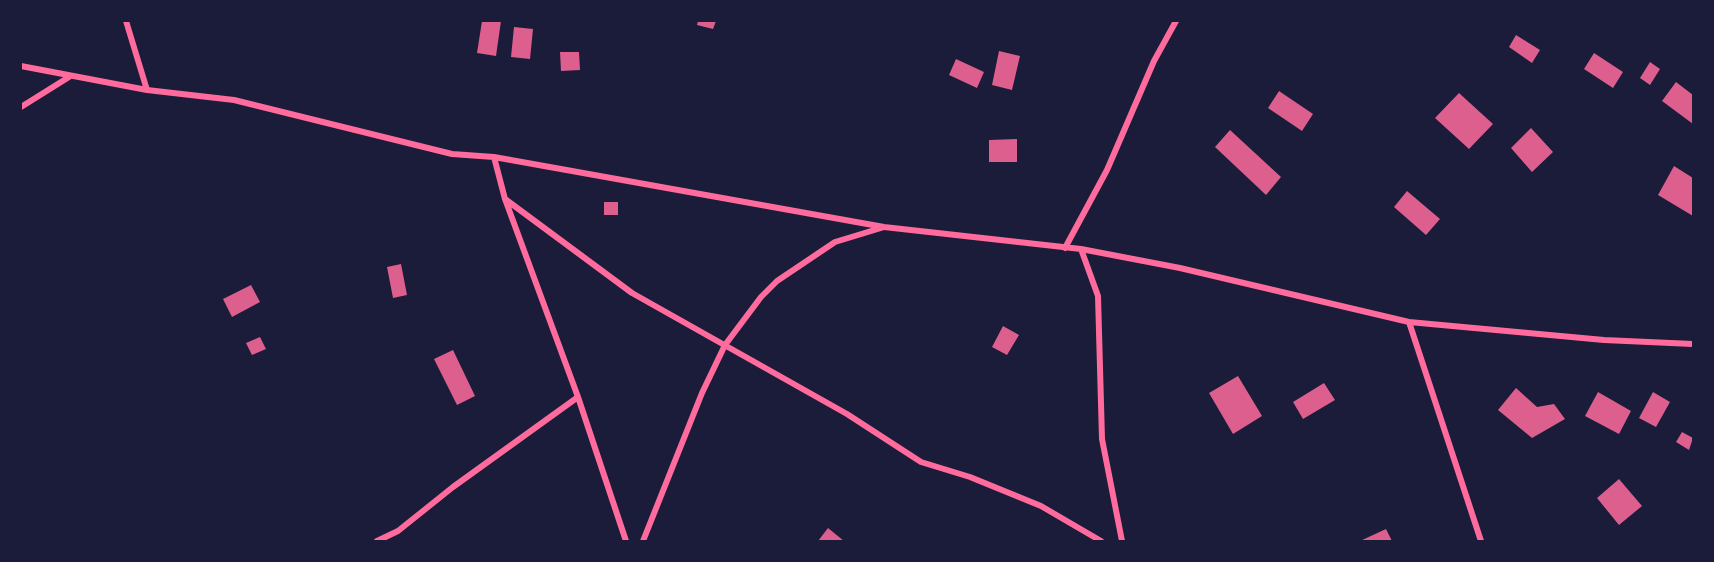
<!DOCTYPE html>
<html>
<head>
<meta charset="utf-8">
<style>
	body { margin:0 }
	#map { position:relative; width:1714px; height:562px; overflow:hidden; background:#1b1b3a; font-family:Jost,sans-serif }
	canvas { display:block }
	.frame { position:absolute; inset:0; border:22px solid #1b1b3a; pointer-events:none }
</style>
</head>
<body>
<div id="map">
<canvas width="1714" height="562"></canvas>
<div class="frame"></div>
</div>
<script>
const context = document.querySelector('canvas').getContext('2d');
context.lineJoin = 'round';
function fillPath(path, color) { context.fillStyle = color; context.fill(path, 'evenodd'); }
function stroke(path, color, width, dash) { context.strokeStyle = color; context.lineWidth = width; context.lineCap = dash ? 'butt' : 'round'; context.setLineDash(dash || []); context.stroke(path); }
const building = new Path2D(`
	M 482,21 L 501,21 L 496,56 L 477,53 Z
	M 698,21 L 716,21 L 713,29 L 697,25 Z
	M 514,27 L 533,29 L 530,59 L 511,57 Z
	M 1516,35 L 1540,50 L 1532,63 L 1509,47 Z
	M 999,51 L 1020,56 L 1012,90 L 992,85 Z
	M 560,52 L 579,52 L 580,70 L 561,71 Z
	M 1594,53 L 1623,72 L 1613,88 L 1584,69 Z
	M 956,59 L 984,72 L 977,88 L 949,75 Z
	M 1650,62 L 1660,69 L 1650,85 L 1640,78 Z
	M 1676,82 L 1693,95 L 1693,124 L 1662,101 Z
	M 1279,91 L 1313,114 L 1302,131 L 1268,108 Z
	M 1459,93 L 1493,124 L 1469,149 L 1435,118 Z
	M 1531,128 L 1553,152 L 1532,172 L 1511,148 Z
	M 1230,130 L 1281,177 L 1266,195 L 1215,147 Z
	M 1017,139 L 1017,162 L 989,162 L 989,140 Z
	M 1674,166 L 1693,178 L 1693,216 L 1658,195 Z
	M 1407,191 L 1440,219 L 1426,235 L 1394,207 Z
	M 604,202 L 618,202 L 618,215 L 604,215 Z
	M 401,264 L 407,295 L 393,298 L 387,267 Z
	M 251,285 L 260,302 L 232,317 L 223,299 Z
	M 1003,326 L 1019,335 L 1007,355 L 992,347 Z
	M 260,337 L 266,349 L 252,355 L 246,343 Z
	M 453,350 L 475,396 L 457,405 L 434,359 Z
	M 1238,376 L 1262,416 L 1233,434 L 1209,393 Z
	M 1324,383 L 1335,400 L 1303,419 L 1293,402 Z
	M 1516,388 L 1537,407 L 1554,404 L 1565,419 L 1532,438 L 1498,410 Z
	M 1598,392 L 1631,411 L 1619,434 L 1585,416 Z
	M 1653,392 L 1670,402 L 1656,427 L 1639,418 Z
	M 1682,432 L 1693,438 L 1689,450 L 1676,442 Z
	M 1619,479 L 1642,506 L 1619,525 L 1597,498 Z
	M 828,528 L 844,541 L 818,541 Z
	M 1386,529 L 1392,541 L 1360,541 Z`);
const minor = new Path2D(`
	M 126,21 L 147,90
	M 21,66 L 147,90 L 234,100 L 452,154 L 494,157 L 884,227 L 1081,249 L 1180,268 L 1409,322 L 1604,340 L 1693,344
	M 21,107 L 69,77
	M 494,157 L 505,199 L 578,397 L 626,541
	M 505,199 L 632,293 L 847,414 L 921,462 L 970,477 L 1041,506 L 1101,541
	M 1065,248 L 1107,170 L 1154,61 L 1176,21
	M 1081,249 L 1098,296 L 1102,439 L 1122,541
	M 1409,322 L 1481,541
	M 377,541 L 398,531 L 453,487 L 578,397
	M 643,541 L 702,393 L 725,345 L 761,297 L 777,281 L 835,242 L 881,228`);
fillPath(building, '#dd5f8e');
stroke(minor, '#ff6b9d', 6);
</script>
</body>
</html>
